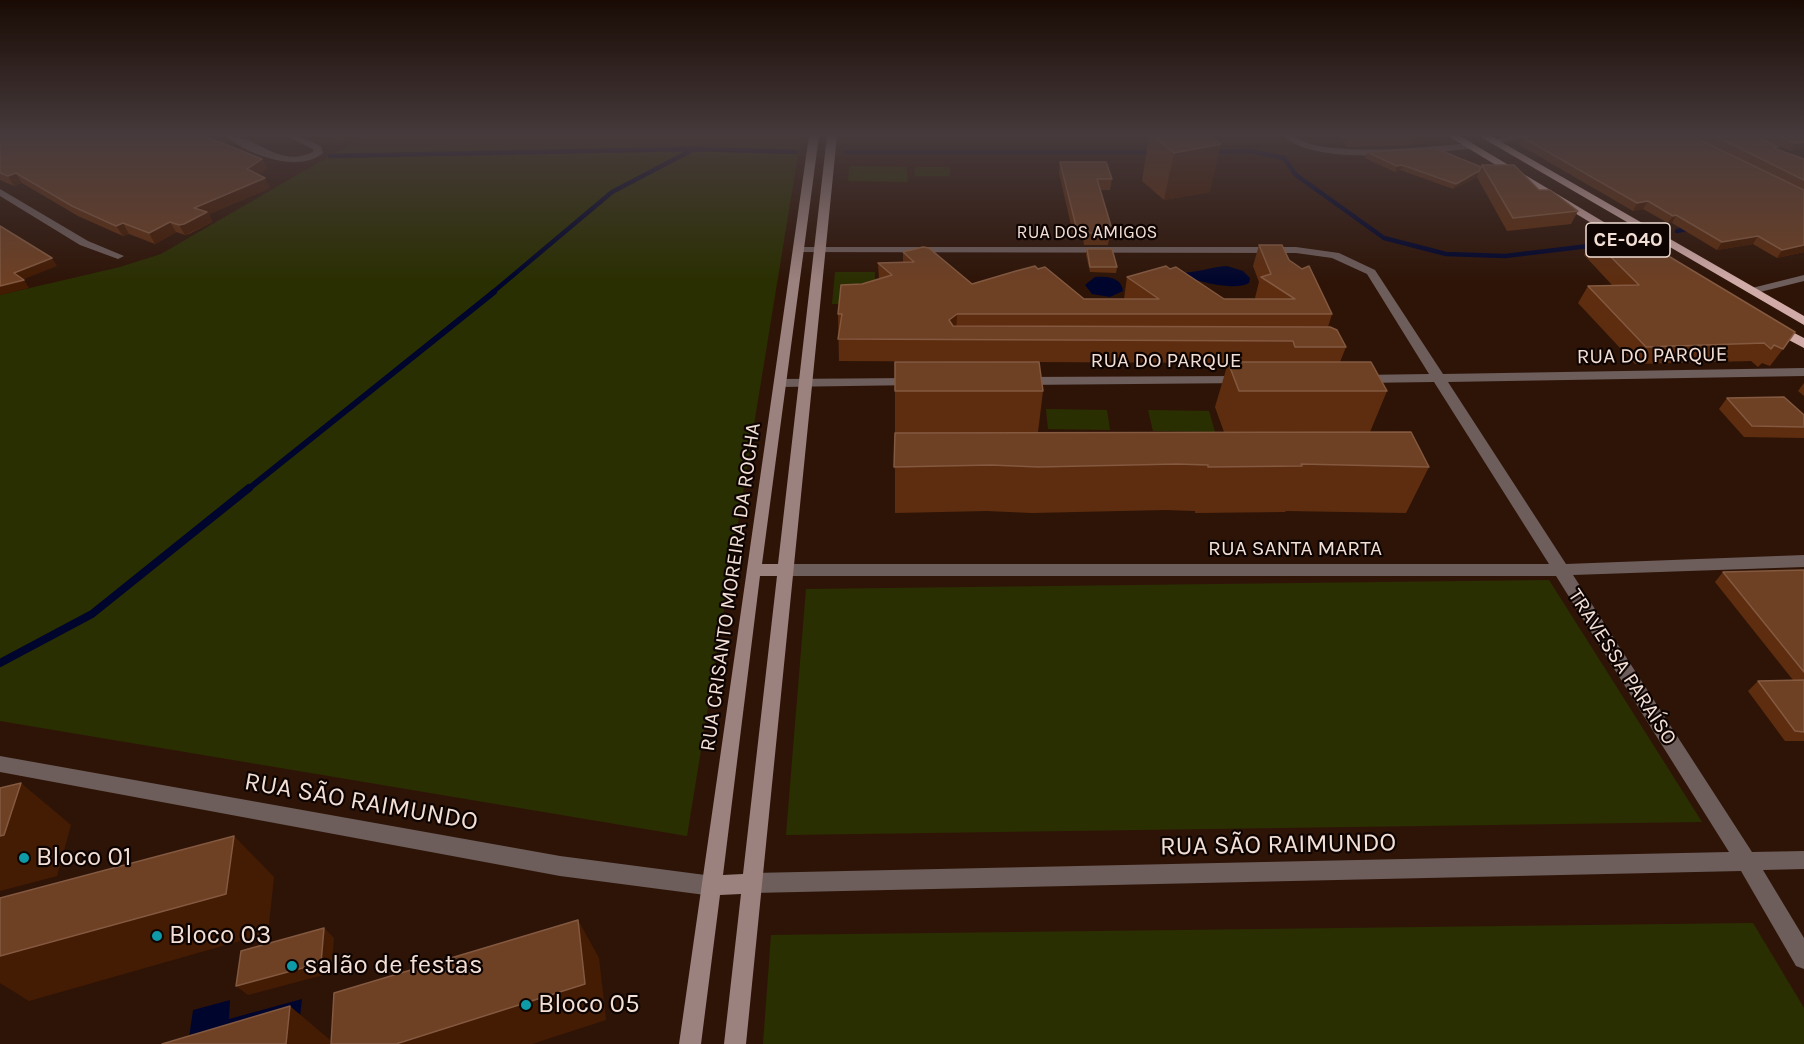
<!DOCTYPE html>
<html>
<head>
<meta charset="utf-8">
<style>
	body { margin:0 }
	canvas { display:block; background:#2e1407 }
</style>
</head>
<body>
<canvas width="1804" height="1044"></canvas>
<script>
const context = document.querySelector('canvas').getContext('2d');
context.lineJoin = 'round';
function fillPath(path, color) { context.fillStyle = color; context.fill(path, 'evenodd'); }
function stroke(path, color, width, dash) { context.strokeStyle = color; context.lineWidth = width; context.lineCap = dash ? 'butt' : 'round'; context.setLineDash(dash || []); context.stroke(path); }
function label(font, color, halo, rows, align = 'center') {
  context.font = font + ' Karla,sans-serif'; context.lineWidth = 4.5; context.setLineDash([]); context.textBaseline = 'middle'; context.strokeStyle = halo; context.fillStyle = color; for (const [text, x, y, turn = 0] of rows) {
    context.save(); context.translate(x, y); context.rotate((+turn || 0) * Math.PI / 180); context.textAlign = isNaN(turn) ? turn : align; if (halo) context.strokeText(text, 0, 0); context.fillText(text, 0, 0); context.restore();
  }
}
const green = new Path2D(`
	M 364,136 L 801,136 L 687,836 L 0,721 L 0,295 L 120,267 L 161,254 Z
	M 849,166 L 907,167 L 908,182 L 848,181 Z
	M 915,167 L 950,167 L 950,176 L 914,176 Z
	M 835,272 L 875,272 L 874,304 L 832,304 Z
	M 1046,409 L 1107,410 L 1110,430 L 1048,429 Z
	M 1148,410 L 1209,411 L 1215,432 L 1153,431 Z
	M 1549,580 L 1702,822 L 786,835 L 806,589 Z
	M 1753,923 L 1804,1008 L 1804,1044 L 763,1044 L 771,935 Z`);
const water = new Path2D(`
	M 1227,266 L 1243,271 L 1250,278 L 1249,283 C 1234,292 1192,280 1176,273 C 1194,274 1209,267 1227,266 Z
	M 1095,277 C 1106,276 1122,277 1123,291 L 1110,297 L 1092,294 L 1085,285 Z
	M 302,999 L 300,1017 L 188,1044 L 193,1010 L 230,1000 L 229,1019 Z`);
const streamFar2 = new Path2D(`
	M 846,152 L 1155,152
	M 1211,152 L 1250,151 L 1284,158 L 1296,175 L 1384,238 L 1446,254 L 1505,256 L 1597,245
	M 330,156 L 690,149
	M 1677,231 L 1692,228
	M 492,293 L 612,192 L 694,149 L 796,152`);
const streamFar1 = new Path2D(`
	M 247,490 L 494,292`);
const stream = new Path2D(`
	M 0,663 L 92,614 L 249,488`);
const minor = new Path2D(`
	M 225,136 C 258,134 277,169 313,152 L 313,149 L 286,136 L 298,136 L 321,146 L 323,153 C 298,174 247,154 225,136 Z
	M 1283,136 C 1293,135 1296,139 1305,142 C 1318,147 1333,148 1347,149 C 1387,151 1429,147 1469,143 L 1474,146 L 1469,149 C 1426,153 1316,167 1283,136 Z
	M 1509,136 L 1530,136 L 1493,144 L 1488,141 Z
	M 0,189 L 88,241 L 124,256 L 118,259 L 80,245 L 0,196 Z
	M 798,247 L 1296,247 L 1339,253 L 1375,270 L 1443,374 L 1804,368 L 1804,376 L 1448,382 L 1566,564 L 1804,555 L 1804,567 L 1573,575 L 1752,852 L 1804,851 L 1804,869 L 1763,870 L 1804,938 L 1804,969 L 1796,966 L 1741,871 L 753,893 L 746,890 L 743,883 L 746,876 L 753,873 L 1729,852 L 1556,576 L 787,576 L 781,574 L 779,570 L 781,566 L 787,564 L 1549,564 L 1434,382 L 1360,383 L 1354,379 L 1360,375 L 1429,374 L 1367,274 L 1332,258 L 1296,253 L 794,252 L 793,250 Z
	M 1804,275 L 1804,281 L 1752,294 L 1746,291 L 1748,289 Z
	M 1243,376 L 1249,380 L 1248,383 L 1021,385 L 1015,381 L 1021,377 Z
	M 913,378 L 918,379 L 919,382 L 918,385 L 780,387 L 774,383 L 780,379 Z
	M 0,756 L 560,856 L 713,876 L 720,879 L 723,886 L 720,893 L 713,896 L 560,876 L 0,772 Z`);
const secondary = new Path2D(`
	M 809,136 L 819,136 L 762,564 L 778,564 L 827,136 L 837,136 L 746,1044 L 724,1044 L 741,894 L 720,895 L 701,1044 L 679,1044 ZM 760,576 L 777,576 L 743,874 L 723,875 Z`);
const trunk = new Path2D(`
	M 1448,136 L 1460,136 L 1649,249 L 1643,253 L 1639,252 Z
	M 1479,136 L 1491,136 L 1804,316 L 1804,325 Z
	M 1773,322 L 1804,338 L 1804,348 L 1768,329 L 1766,326 Z`);
const wall = new Path2D(`
	M 0,136 L 262,159 L 267,168 L 258,175 L 270,188 L 209,214 L 212,222 L 189,234 L 185,235 L 176,232 L 155,244 L 129,234 L 123,236 L 78,216 L 22,183 L 14,186 L 0,180 Z
	M 322,136 L 358,136 L 344,144 L 329,136 L 324,138 Z
	M 1149,136 L 1210,136 L 1210,192 L 1164,200 L 1142,181 Z
	M 1340,136 L 1437,136 L 1435,142 L 1411,145 L 1348,147 Z
	M 1695,136 L 1755,136 L 1778,147 L 1776,149 L 1804,159 L 1804,190 Z
	M 1756,136 L 1804,136 L 1804,148 L 1791,151 Z
	M 1522,137 L 1804,190 L 1804,252 L 1777,258 L 1753,244 L 1717,250 L 1672,223 L 1668,223 L 1643,209 L 1633,211 L 1518,144 Z
	M 1367,152 L 1481,167 L 1482,165 L 1539,190 L 1578,211 L 1571,224 L 1507,231 L 1477,177 L 1453,189 L 1400,170 L 1395,172 L 1365,158 Z
	M 1060,162 L 1112,179 L 1110,190 L 1100,190 L 1111,226 L 1108,245 L 1084,245 L 1083,238 L 1074,238 L 1059,173 Z
	M 1592,238 L 1783,349 L 1770,366 L 1762,363 L 1758,367 L 1751,361 L 1635,364 L 1578,303 L 1588,286 L 1613,286 L 1584,255 Z
	M 1259,245 L 1289,260 L 1332,314 L 1328,327 L 1346,347 L 1340,362 L 1387,391 L 1370,432 L 1429,467 L 1406,513 L 1286,511 L 1285,512 L 1195,513 L 1195,511 L 1165,510 L 1032,513 L 987,511 L 895,513 L 895,362 L 1043,391 L 1038,432 L 1224,432 L 1215,407 L 1228,363 L 839,361 L 838,314 L 862,284 L 879,279 L 878,263 L 903,262 L 903,252 L 972,284 L 1084,299 L 1125,299 L 1124,299 L 1127,277 L 1224,299 L 1256,299 L 1255,298 L 1259,282 L 1253,266 Z
	M 1087,249 L 1117,267 L 1116,273 L 1090,272 L 1086,255 Z
	M 1804,383 L 1804,396 L 1798,391 Z
	M 1727,398 L 1804,427 L 1804,438 L 1744,437 L 1719,409 Z
	M 1804,570 L 1804,741 L 1785,741 L 1748,691 L 1758,681 L 1793,680 L 1715,582 L 1723,572 Z`);
const shadedWall = new Path2D(`
	M 341,136 L 358,136 L 344,144 Z
	M 1415,136 L 1437,136 L 1435,142 L 1411,145 Z
	M 1804,142 L 1804,148 L 1791,151 L 1796,143 Z
	M 1221,144 L 1210,192 L 1164,200 L 1174,153 Z
	M 262,159 L 267,168 L 252,179 L 247,169 Z
	M 1402,165 L 1400,170 L 1395,172 L 1397,166 Z
	M 1479,171 L 1477,177 L 1453,189 L 1456,184 Z
	M 16,173 L 22,183 L 14,186 L 8,176 Z
	M 265,178 L 270,188 L 209,214 L 212,222 L 185,235 L 179,225 L 194,208 Z
	M 1648,201 L 1643,209 L 1633,211 L 1637,203 Z
	M 1676,215 L 1672,223 L 1668,223 L 1673,216 Z
	M 170,222 L 176,232 L 155,244 L 149,233 Z
	M 123,223 L 129,234 L 123,236 L 116,226 Z
	M 1758,236 L 1753,244 L 1717,250 L 1722,242 Z
	M 1804,245 L 1804,252 L 1777,258 L 1782,250 Z
	M 52,258 L 57,266 L 19,281 L 14,273 Z
	M 24,280 L 29,288 L 0,295 L 0,286 Z
	M 957,314 L 956,336 L 949,320 Z
	M 21,783 L 71,825 L 57,876 L 0,891 L 0,836 Z
	M 234,836 L 274,877 L 268,933 L 29,1001 L 0,983 L 0,947 Z
	M 578,920 L 599,958 L 606,1020 L 532,1044 L 396,1044 Z
	M 324,928 L 334,938 L 331,973 L 248,995 L 236,986 Z
	M 290,1006 L 330,1040 L 330,1044 L 286,1044 Z`);
const building = new Path2D(`
	M 0,136 L 204,136 L 262,159 L 247,169 L 265,178 L 194,208 L 207,212 L 184,224 L 179,225 L 170,222 L 149,233 L 123,223 L 116,226 L 72,206 L 16,173 L 8,176 L 0,173 Z
	M 1153,136 L 1210,136 L 1221,144 L 1174,153 Z
	M 1527,136 L 1692,136 L 1804,190 L 1804,245 L 1782,250 L 1758,236 L 1722,242 L 1676,215 L 1673,216 L 1648,201 L 1637,203 L 1522,137 Z
	M 1715,136 L 1755,136 L 1778,147 L 1773,148 L 1804,159 L 1804,180 Z
	M 1778,136 L 1804,136 L 1804,142 L 1796,143 Z
	M 1437,149 L 1481,167 L 1479,171 L 1456,184 L 1402,165 L 1397,166 L 1367,152 Z
	M 1060,162 L 1106,162 L 1112,179 L 1097,179 L 1111,226 L 1107,224 L 1110,233 L 1086,233 L 1085,226 L 1076,226 Z
	M 1482,165 L 1514,165 L 1539,190 L 1550,190 L 1578,211 L 1513,218 Z
	M 0,226 L 52,258 L 14,273 L 24,280 L 0,286 Z
	M 1635,236 L 1795,332 L 1783,349 L 1774,345 L 1771,349 L 1764,343 L 1646,347 L 1588,286 L 1639,285 L 1592,238 Z
	M 1259,245 L 1282,245 L 1289,260 L 1302,269 L 1309,266 L 1332,314 L 957,314 L 949,320 L 953,326 L 1330,327 L 1337,330 L 1346,347 L 1295,347 L 1293,341 L 838,339 L 842,314 L 838,314 L 841,285 L 862,284 L 892,275 L 878,263 L 914,262 L 903,252 L 923,247 L 929,248 L 972,284 L 1016,271 L 1035,266 L 1038,269 L 1045,267 L 1084,299 L 1159,299 L 1127,277 L 1166,266 L 1170,269 L 1176,267 L 1224,299 L 1295,299 L 1261,277 L 1271,274 Z
	M 1087,249 L 1112,249 L 1117,267 L 1090,267 Z
	M 895,362 L 1039,362 L 1043,391 L 895,391 Z
	M 1228,362 L 1371,362 L 1387,391 L 1239,391 Z
	M 1784,397 L 1804,415 L 1804,427 L 1752,426 L 1727,398 Z
	M 1411,432 L 1429,467 L 1301,464 L 1302,466 L 1208,467 L 1208,465 L 1177,464 L 1038,467 L 991,465 L 894,467 L 895,433 Z
	M 1804,570 L 1804,672 L 1723,572 Z
	M 1804,680 L 1804,732 L 1795,731 L 1758,681 Z
	M 21,783 L 4,835 L 0,836 L 0,788 Z
	M 234,836 L 226,894 L 0,956 L 0,898 Z
	M 578,920 L 585,984 L 396,1044 L 331,1044 L 334,993 Z
	M 324,928 L 321,963 L 236,986 L 241,951 Z
	M 290,1006 L 286,1044 L 162,1044 Z`);
const markers = [
	[24,858,6,"#0f9aa8"],
	[157,936,6,"#0f9aa8"],
	[292,966,6,"#0f9aa8"],
	[526,1005,6,"#0f9aa8"]
];
const farStreetnames = [
	["RUA DOS AMIGOS",1087,233]
];
const shields = [
	[1628,240,84]
];
const shieldNames = [
	["CE-040",1628,240]
];
const streetNames = [
	["RUA DO PARQUE",1652,356,-1],
	["RUA DO PARQUE",1166,361],
	["RUA SANTA MARTA",1295,549],
	["RUA CRISANTO MOREIRA DA ROCHA",731,587,-82],
	["TRAVESSA PARAÍSO",1622,667,57]
];
const nearStreetnames = [
	["RUA SÃO RAIMUNDO",361,802,10],
	["RUA SÃO RAIMUNDO",1278,845,-1]
];
const nearPoinames = [
	["Bloco 01",36,858],
	["Bloco 03",169,936],
	["salão de festas",304,966],
	["Bloco 05",538,1005]
];
fillPath(green, '#2a2f01');
fillPath(water, '#00052d');
stroke(streamFar2, '#00052d', 4.5);
stroke(streamFar1, '#00052d', 6);
stroke(stream, '#00052d', 8);
fillPath(minor, '#6d5d5b');
fillPath(secondary, '#9c827f');
fillPath(trunk, '#d1aba8');
fillPath(wall, '#5e2d0f');
fillPath(shadedWall, '#441b03');
fillPath(building, '#6e4024');
stroke(building, '#835940', 1.5);
const sky = context.createLinearGradient(0, 0, 0, 282);
sky.addColorStop(0, '#190b04');
sky.addColorStop(0.48, '#463a3c');
sky.addColorStop(1, '#463a3c00');
context.fillStyle = sky;
context.fillRect(0, 0, 1804, 282);
for (const [x, y, r, color] of markers) { const dot = new Path2D(); dot.arc(x, y, r, 0, 2 * Math.PI); context.fillStyle = color; context.fill(dot); stroke(dot, '#0e0402', 2); }
label('18px', '#f2dfd6', '#0e0402', farStreetnames);
for (const [x, y, w] of shields) { const box = new Path2D(); box.roundRect(x - w / 2, y - 17, w, 34, 4.5); context.fillStyle = '#0e0402'; context.fill(box); stroke(box, '#f2dfd6', 1.5); }
label('bold 20px', '#f2dfd6', null, shieldNames);
label('21px', '#f2dfd6', '#0e0402', streetNames);
label('26px', '#f2dfd6', '#0e0402', nearStreetnames);
label('26px', '#f2dfd6', '#0e0402', nearPoinames, 'left');
</script>
</body>
</html>
